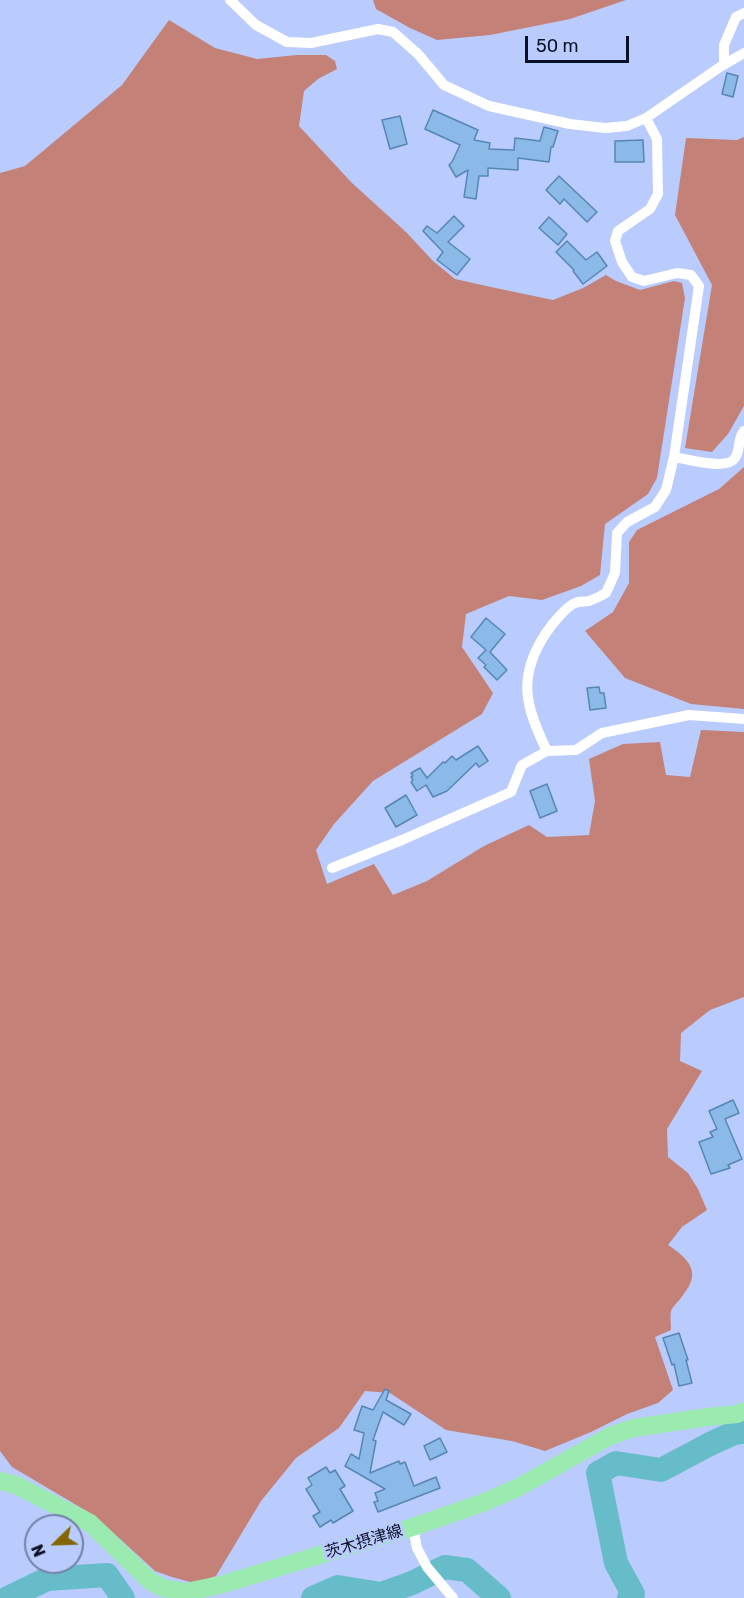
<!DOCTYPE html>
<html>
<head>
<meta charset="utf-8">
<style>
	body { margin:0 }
	#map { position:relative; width:744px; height:1598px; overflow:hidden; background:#bacbfd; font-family:Rubik,sans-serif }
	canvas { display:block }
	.north { position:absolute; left:24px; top:1514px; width:60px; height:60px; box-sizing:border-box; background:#bacbfd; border:2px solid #7480a7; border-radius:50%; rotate:247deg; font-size:16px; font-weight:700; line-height:24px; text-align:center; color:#0a1025 }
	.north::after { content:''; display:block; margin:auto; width:21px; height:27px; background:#836600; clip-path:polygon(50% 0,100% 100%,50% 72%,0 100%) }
	.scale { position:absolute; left:525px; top:36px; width:104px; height:27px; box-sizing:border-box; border:3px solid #0a1025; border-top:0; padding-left:8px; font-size:18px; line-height:21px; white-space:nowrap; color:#0a1025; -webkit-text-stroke:4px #bacbfd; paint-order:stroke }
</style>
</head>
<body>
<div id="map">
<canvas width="744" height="1598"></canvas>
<div class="north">N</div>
<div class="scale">50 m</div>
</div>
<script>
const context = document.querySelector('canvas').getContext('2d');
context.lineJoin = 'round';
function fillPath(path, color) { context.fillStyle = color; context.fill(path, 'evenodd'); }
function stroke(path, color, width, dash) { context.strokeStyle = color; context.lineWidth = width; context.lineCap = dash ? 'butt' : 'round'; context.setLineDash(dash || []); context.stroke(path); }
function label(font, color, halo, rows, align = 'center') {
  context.font = font + ' Rubik,"Noto Sans JP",sans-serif'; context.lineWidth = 6; context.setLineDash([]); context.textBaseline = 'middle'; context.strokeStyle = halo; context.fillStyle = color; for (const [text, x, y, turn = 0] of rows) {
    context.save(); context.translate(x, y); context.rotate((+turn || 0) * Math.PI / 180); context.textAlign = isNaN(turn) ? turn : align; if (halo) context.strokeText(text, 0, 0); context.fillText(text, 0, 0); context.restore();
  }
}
const forest = new Path2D(`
	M 373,0 L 626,0 L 570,19 L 490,35 L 437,40 L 410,28 L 376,9 Z
	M 169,20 L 215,48 L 257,59 L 297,55 L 326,55 L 335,61 L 337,69 L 318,79 L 304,91 L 299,126 L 352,183 L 406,232 L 433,261 L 455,279 L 491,287 L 553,300 L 583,288 L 606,275 L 616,281 L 640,290 L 674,281 L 682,283 L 685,298 L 657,478 L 648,494 L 605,524 L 600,575 L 581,586 L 542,600 L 509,596 L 466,614 L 462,647 L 493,693 L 482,714 L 373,781 L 334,824 L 316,850 L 327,884 L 374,864 L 393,895 L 427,881 L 484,846 L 529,825 L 547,837 L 589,835 L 595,801 L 589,759 L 623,744 L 660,742 L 666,775 L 690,777 L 701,730 L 744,732 L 744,997 L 710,1010 L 681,1033 L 680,1061 L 702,1071 L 667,1129 L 668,1157 L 688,1173 L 698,1189 L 707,1210 L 682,1227 L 668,1245 C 689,1259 702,1272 683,1295 C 680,1300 673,1306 671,1311 C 670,1316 671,1325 671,1330 L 655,1337 L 673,1390 L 658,1403 L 627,1414 L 591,1432 L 545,1451 L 512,1441 L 446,1430 L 390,1393 L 365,1391 L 339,1428 L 296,1458 L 261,1501 L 216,1576 L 194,1583 L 172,1577 L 155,1571 L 95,1516 L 12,1467 L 0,1451 L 0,173 L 25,166 L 122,85 Z
	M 744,137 L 744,406 L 728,434 L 712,452 L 685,448 L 712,285 L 675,215 L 686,138 L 737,140 Z
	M 744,467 L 744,709 L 691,704 L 625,678 L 585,631 L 613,612 L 629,583 L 629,542 L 637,530 L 719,489 Z`);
const river = new Path2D(`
	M 8,1598 L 47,1579 L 107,1575 L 123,1598
	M 313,1598 L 338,1587 L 381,1594 L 412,1583 L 445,1567 L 467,1570 L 499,1598
	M 629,1598 L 633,1594 L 616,1563 L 598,1473 L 616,1463 L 661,1470 L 710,1444 L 734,1433 L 744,1432`);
const building = new Path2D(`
	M 727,73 L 738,76 L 733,97 L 722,94 Z
	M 433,110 L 478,130 L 474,140 L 490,143 L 489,149 L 514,150 L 515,138 L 540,141 L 544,127 L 558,131 L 553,147 L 551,147 L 549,162 L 518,158 L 518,170 L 488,168 L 488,176 L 479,176 L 476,199 L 464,197 L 468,170 L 456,177 L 449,165 L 452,162 L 460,145 L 425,129 Z
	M 400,116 L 407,144 L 390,149 L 382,120 Z
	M 643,140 L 644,162 L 615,162 L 615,141 Z
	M 559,176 L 597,212 L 587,222 L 564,199 L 560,204 L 546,190 Z
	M 454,216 L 464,226 L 448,242 L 470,259 L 457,275 L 437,260 L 443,252 L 423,231 L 427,226 L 437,233 Z
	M 549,217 L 567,234 L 558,245 L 539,228 Z
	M 567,241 L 586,260 L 597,252 L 607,266 L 583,284 L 573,271 L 574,270 L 556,252 Z
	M 486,618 L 505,634 L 490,652 L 507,670 L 497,680 L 484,667 L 486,665 L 478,658 L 486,650 L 471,637 Z
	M 599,687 L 600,693 L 604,693 L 606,708 L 590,710 L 587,688 Z
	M 478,746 L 488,761 L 479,767 L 476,763 L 447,791 L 433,797 L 426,785 L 417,791 L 411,782 L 413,780 L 411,777 L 413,776 L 411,773 L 420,768 L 427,778 L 443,762 L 445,763 L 452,756 L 456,760 Z
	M 547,784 L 557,811 L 540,818 L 530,791 Z
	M 406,795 L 417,815 L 396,827 L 385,808 Z
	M 733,1100 L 739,1113 L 725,1119 L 742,1159 L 728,1165 L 730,1168 L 711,1174 L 699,1142 L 713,1137 L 710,1132 L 717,1129 L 709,1111 Z
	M 679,1333 L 688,1360 L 686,1360 L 692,1383 L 679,1386 L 674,1364 L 672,1365 L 663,1338 Z
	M 385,1389 L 389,1391 L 386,1400 L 411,1414 L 404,1425 L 383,1412 L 373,1440 L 376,1441 L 370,1473 L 399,1461 L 400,1464 L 405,1462 L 414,1486 L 436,1477 L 440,1488 L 378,1512 L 374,1502 L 378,1501 L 375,1493 L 385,1489 L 345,1466 L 351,1454 L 359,1459 L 364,1433 L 354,1430 L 362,1406 L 373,1410 Z
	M 440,1438 L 447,1452 L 430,1460 L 424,1446 Z
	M 326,1467 L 330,1473 L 335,1470 L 345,1486 L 340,1489 L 353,1511 L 333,1523 L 331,1520 L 320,1527 L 313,1516 L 320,1512 L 306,1489 L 312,1485 L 308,1478 Z`);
const minor = new Path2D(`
	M 230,0 L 256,25 L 287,42 L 311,43 L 378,29 L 393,32 L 418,54 L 444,85 L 489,106 L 570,124 L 605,128 L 627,126 L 646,118 L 720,67 L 744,53
	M 724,65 L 724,45 L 736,17 L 744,13
	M 674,457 C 686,459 727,471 735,458 C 741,450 737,438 744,431
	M 547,751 C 525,706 517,677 546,633 C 552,624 566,607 575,603 C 580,601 585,602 589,601 C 595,599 601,596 606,593 L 615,573 L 617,533 L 627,522 L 655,507 L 666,490 L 674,457 L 699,286 L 691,275 L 677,273 L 644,281 L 632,277 L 622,262 L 615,241 L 618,231 L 650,209 L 658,194 L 657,139 L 646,118
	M 332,868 L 402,840 L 511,792 L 522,765 L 547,751 L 576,750 L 602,733 L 689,715 L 744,719
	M 413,1527 L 417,1548 L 427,1567 L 453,1598`);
const primary = new Path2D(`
	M 0,1481 L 16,1485 L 90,1523 L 150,1581 L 163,1588 L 186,1592 L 220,1585 L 413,1527 L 485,1502 L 519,1487 L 610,1436 L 633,1428 L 708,1417 L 737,1414 L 744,1411`);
const streetNames = [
	["茨木摂津線",364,1542,-17]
];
fillPath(forest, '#c48177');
stroke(river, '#67bcca', 24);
fillPath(building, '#8bbae9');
stroke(building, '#5686b6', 1.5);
stroke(minor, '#fff', 10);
stroke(primary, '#9bebb0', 18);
label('16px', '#0a1025', '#bacbfd', streetNames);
</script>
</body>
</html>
